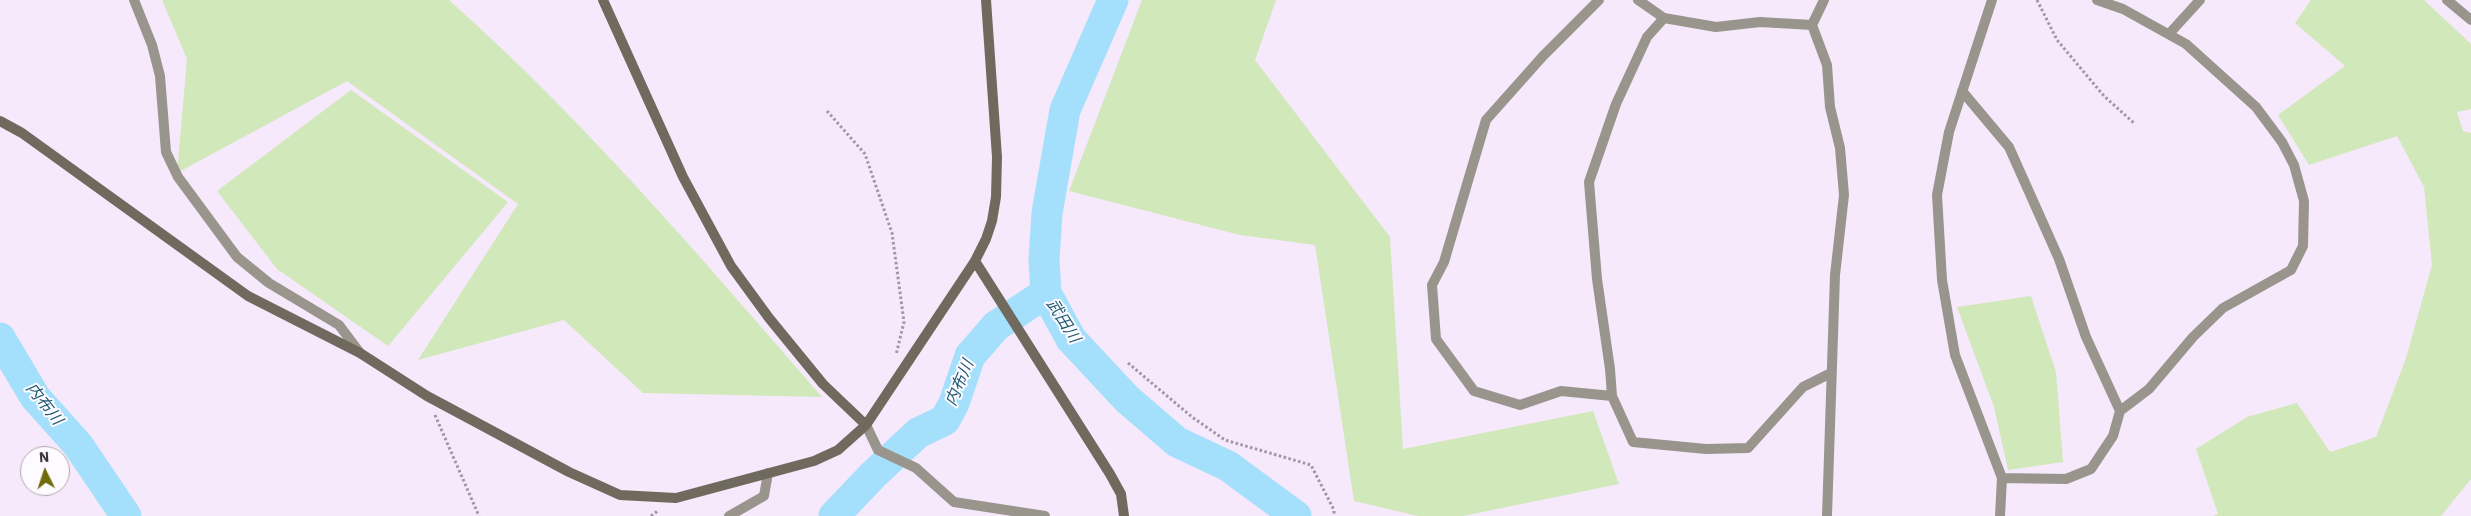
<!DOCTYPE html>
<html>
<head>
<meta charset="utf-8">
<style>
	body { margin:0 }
	#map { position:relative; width:2471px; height:516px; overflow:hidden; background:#f6e9fc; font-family:"IBM Plex Sans",sans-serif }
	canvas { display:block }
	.north { position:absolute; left:20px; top:446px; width:50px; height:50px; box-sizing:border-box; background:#fdfbff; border:1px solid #ada9af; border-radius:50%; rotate:356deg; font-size:14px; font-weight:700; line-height:20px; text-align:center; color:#342f36 }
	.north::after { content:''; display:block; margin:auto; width:18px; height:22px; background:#716c09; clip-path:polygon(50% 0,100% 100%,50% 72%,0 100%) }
</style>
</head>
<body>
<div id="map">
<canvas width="2471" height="516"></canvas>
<div class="north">N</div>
</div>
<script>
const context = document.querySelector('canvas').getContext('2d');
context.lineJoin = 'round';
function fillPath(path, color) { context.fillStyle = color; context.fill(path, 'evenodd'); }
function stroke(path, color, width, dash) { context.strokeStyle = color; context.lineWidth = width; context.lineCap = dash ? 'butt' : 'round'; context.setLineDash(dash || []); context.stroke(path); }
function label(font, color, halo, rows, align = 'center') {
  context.font = font + ' "IBM Plex Sans","Noto Sans JP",sans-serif'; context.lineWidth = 4; context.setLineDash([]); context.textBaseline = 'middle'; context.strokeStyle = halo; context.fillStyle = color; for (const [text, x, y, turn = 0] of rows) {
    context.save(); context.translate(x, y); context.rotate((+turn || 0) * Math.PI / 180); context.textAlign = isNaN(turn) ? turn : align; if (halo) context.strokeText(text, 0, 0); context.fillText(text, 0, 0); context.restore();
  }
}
const green = new Path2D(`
	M 162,0 L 449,0 C 585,121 703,260 822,397 L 643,393 L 564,320 L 418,360 L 518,204 L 347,81 L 177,173 L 187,59 Z
	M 1142,0 L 1276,0 L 1255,60 L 1390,237 L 1403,449 L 1593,411 L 1619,484 L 1463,516 L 1418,516 L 1354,501 L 1315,245 L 1240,235 L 1069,191 Z
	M 2311,0 L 2424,0 L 2471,44 L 2471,109 L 2457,112 L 2463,131 L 2471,133 L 2471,479 L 2441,516 L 2213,516 L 2218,514 L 2196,449 L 2247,417 L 2297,403 L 2330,452 L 2376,437 L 2406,358 L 2432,265 L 2424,187 L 2397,136 L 2309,165 L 2278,115 L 2345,66 L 2295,23 Z
	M 351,90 L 508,202 L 388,346 L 277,269 L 217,191 Z
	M 2031,296 L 2056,372 L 2063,462 L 2008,470 L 1994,407 L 1957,307 Z`);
const river = new Path2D(`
	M 1113,0 L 1065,110 L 1047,213 L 1044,260 L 1046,293 L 1071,339 L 1127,399 L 1177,442 L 1228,466 L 1296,516
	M 0,338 L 35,397 L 78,445 L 126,516
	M 834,516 L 873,475 L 918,433 L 945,420 L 954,403 L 970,356 L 996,326 L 1046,293`);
const path = new Path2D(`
	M 2037,0 L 2057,40 L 2104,96 L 2135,124
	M 827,111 L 865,154 L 892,233 L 904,322 L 896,355
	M 1128,363 L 1192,417 L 1225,440 L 1311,465 L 1334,510 L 1334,516
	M 435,415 L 479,516
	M 651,516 L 659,510`);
const street = new Path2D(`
	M 134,0 L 152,45 L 160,76 L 166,152 L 178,177 L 237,257 L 269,283 L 339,325 L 360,353
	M 1599,0 L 1543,56 L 1486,120 L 1444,262 L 1432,285 L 1436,339 L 1474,391 L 1520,405 L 1561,391 L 1612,396 L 1633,442 L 1706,449 L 1748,448 L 1803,387 L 1831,373
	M 1638,0 L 1664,18 L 1716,27 L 1760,22 L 1812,25
	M 1824,0 L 1812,25 L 1827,65 L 1830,107 L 1840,148 L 1844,195 L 1835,275 L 1827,516
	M 1992,0 L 1949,132 L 1937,195 L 1942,280 L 1955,355 L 2002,478 L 2000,516
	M 2447,0 L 2471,20
	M 2169,34 L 2200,0
	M 1962,91 L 2009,147 L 2059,259 L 2086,337 L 2120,411
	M 1612,396 L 1610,369 L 1597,279 L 1589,182 L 1616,104 L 1647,37 L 1664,18
	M 866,425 L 878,450 L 916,468 L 954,502 L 1045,516
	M 2002,478 L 2066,479 L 2091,469 L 2113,436 L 2120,411 L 2149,389 L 2193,337 L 2223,308 L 2291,270 L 2303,246 L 2304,201 L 2294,165 L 2282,142 L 2256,107 L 2186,44 L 2123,9 L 2097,0
	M 729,516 L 764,496 L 768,473`);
const secondary = new Path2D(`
	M 603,0 L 683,177 L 731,266 L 769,318 L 823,384 L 866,425
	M 0,121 L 22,133 L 248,296 L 360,353 L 427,396 L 569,472 L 620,495 L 676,498 L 814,461 L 838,450 L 866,425 L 975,261 L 986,239 L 992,221 L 996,197 L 997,157 L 986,0
	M 975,261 L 1110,474 L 1121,494 L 1124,516`);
const waterNames = [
	["武田川",1063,321,58],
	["内布川",960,383,-67],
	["内布川",44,404,52]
];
fillPath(green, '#d1e8ba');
stroke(river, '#a4e0fc', 31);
stroke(path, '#9f95a3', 3, [2.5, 2.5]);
stroke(street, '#99958c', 10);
stroke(secondary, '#706a5e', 10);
label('italic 16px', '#1c5870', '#fdfbff', waterNames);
</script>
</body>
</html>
